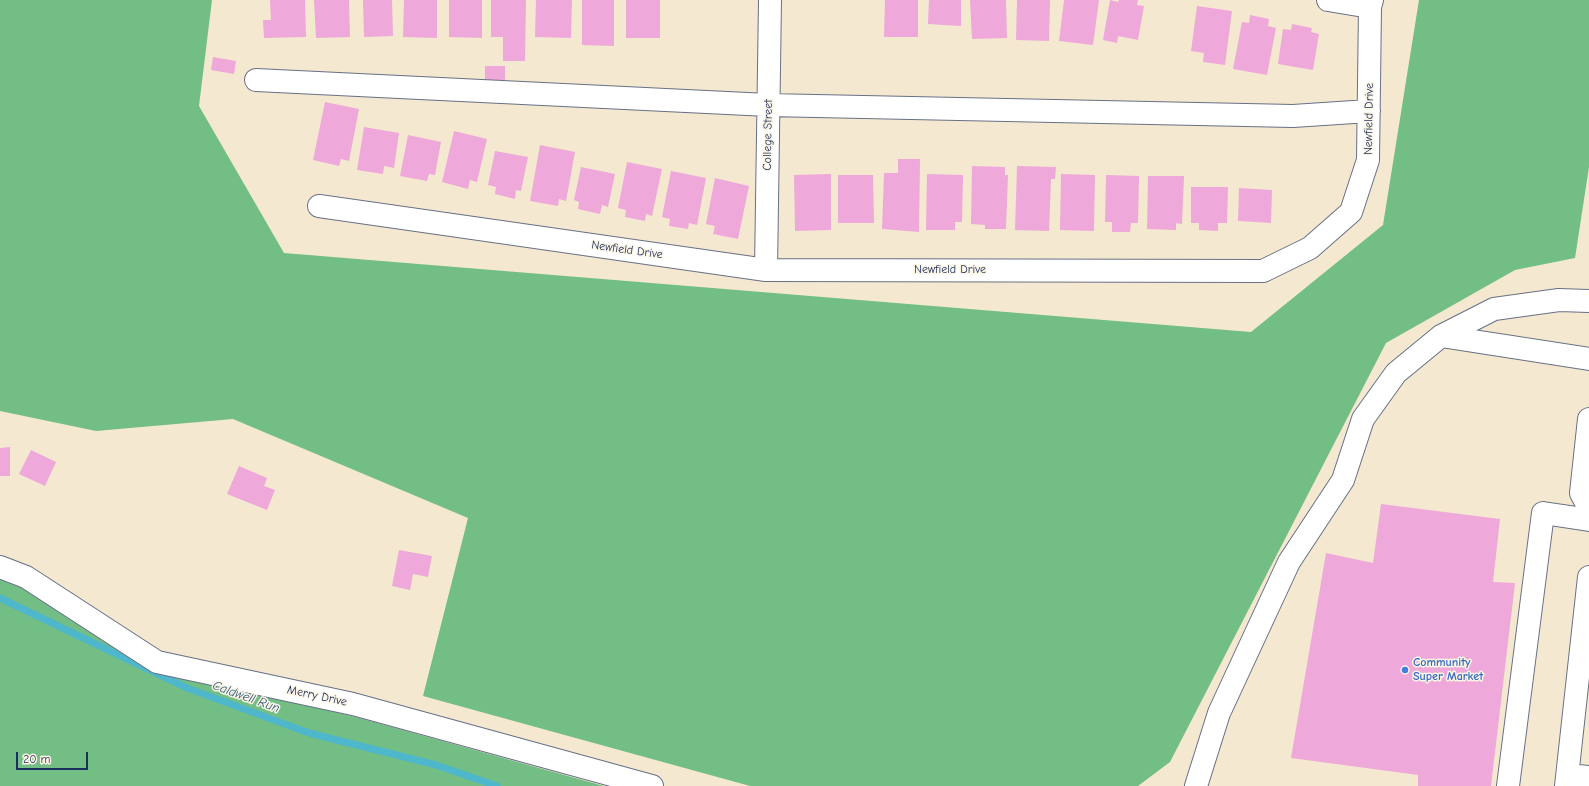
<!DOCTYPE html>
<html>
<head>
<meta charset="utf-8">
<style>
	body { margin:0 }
	#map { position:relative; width:1589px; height:786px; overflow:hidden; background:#f4e9d0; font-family:"Comic Neue",sans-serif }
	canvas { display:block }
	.scale { position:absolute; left:16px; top:752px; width:72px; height:18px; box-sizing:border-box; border:2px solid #1b2f5e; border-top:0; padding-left:5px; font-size:12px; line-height:14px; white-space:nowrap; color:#1b2f5e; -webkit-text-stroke:3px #fcf5e5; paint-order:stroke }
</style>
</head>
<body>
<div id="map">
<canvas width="1589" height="786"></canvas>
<div class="scale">20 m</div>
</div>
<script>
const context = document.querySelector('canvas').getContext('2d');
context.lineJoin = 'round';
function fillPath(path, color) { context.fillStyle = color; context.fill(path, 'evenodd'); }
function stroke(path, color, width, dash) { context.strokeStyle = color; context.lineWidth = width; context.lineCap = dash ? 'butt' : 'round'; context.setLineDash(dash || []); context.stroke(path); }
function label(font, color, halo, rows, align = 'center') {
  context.font = font + ' "Comic Neue",sans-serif'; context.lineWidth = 3; context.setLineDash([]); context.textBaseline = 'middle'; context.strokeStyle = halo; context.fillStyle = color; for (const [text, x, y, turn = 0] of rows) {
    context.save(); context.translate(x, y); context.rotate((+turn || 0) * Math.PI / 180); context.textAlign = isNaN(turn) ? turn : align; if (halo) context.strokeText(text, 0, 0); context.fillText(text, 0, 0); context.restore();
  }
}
const forest = new Path2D(`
	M 0,0 L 212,0 L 199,106 L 284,253 L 1251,332 L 1383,225 L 1419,0 L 1589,0 L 1589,167 L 1575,258 L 1515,270 L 1386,343 L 1170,762 L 1138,786 L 750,786 L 423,696 L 468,518 L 233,419 L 96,431 L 0,411 Z
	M 0,578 L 18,584 L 164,672 L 356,717 L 604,786 L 0,786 Z`);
const stream = new Path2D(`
	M 0,598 L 187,688 L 309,733 L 436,765 L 497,786`);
const building = new Path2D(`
	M 270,0 L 305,0 L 306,37 L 264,38 L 263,20 L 271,20 Z
	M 314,0 L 349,0 L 350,37 L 316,38 Z
	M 363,0 L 392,0 L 393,36 L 364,37 Z
	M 404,0 L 437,0 L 437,38 L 403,37 Z
	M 449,0 L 482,0 L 482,38 L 449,37 Z
	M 491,0 L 526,0 L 525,61 L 503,61 L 503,37 L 491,37 Z
	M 536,0 L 572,0 L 571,38 L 535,37 Z
	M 582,0 L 614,0 L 614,46 L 582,45 Z
	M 626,0 L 660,0 L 660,38 L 626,38 Z
	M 885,0 L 918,0 L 918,37 L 884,37 Z
	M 929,0 L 961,0 L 961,26 L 928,24 Z
	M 970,0 L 1006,0 L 1007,38 L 972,39 Z
	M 1017,0 L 1050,0 L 1049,41 L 1016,40 Z
	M 1064,0 L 1099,0 L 1093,45 L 1059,41 Z
	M 1110,0 L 1118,2 L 1119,0 L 1138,0 L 1137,5 L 1144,6 L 1138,40 L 1118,36 L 1117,43 L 1103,40 Z
	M 1197,6 L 1232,11 L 1225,65 L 1203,62 L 1204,53 L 1191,51 Z
	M 1250,15 L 1269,19 L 1268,26 L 1276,28 L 1267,75 L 1233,69 L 1242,22 L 1249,23 Z
	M 1292,24 L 1312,28 L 1311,32 L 1319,34 L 1313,70 L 1278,64 L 1283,29 L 1291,30 Z
	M 213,57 L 236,61 L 234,74 L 211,70 Z
	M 485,66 L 505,66 L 505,82 L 485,81 Z
	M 325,102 L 359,109 L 349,161 L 341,159 L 339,166 L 313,160 Z
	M 364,127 L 399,133 L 394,168 L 384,166 L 383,174 L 357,170 Z
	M 454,131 L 487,139 L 477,182 L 470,180 L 468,189 L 442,182 Z
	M 408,135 L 441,142 L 435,175 L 429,174 L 427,181 L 400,176 Z
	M 540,145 L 575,152 L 566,201 L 559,199 L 558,206 L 530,201 Z
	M 495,151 L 528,157 L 521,191 L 516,190 L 515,199 L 495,194 L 496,187 L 488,185 Z
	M 898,159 L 920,159 L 919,232 L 882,229 L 884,173 L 898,173 Z
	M 627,162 L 662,169 L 652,216 L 646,214 L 645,221 L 625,217 L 626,210 L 618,208 Z
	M 972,166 L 1005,167 L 1005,175 L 1008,175 L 1006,229 L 985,229 L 985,225 L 971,224 Z
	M 1017,166 L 1056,167 L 1055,179 L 1051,179 L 1049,231 L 1015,230 Z
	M 581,167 L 615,174 L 608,207 L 602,205 L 600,214 L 578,209 L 579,202 L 574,200 Z
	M 671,171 L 706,178 L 697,225 L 689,223 L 688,229 L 669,226 L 670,219 L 662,217 Z
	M 831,174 L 831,230 L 795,231 L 794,175 Z
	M 927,174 L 963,175 L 962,222 L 955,222 L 955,230 L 926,230 Z
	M 1061,174 L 1095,175 L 1094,231 L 1060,230 Z
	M 838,175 L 873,175 L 874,223 L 838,223 Z
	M 1106,175 L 1139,176 L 1138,223 L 1131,223 L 1130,232 L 1112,232 L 1112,222 L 1105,222 Z
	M 1148,176 L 1184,176 L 1182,224 L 1176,223 L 1176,230 L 1147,229 Z
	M 715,178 L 749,186 L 738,239 L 713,234 L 715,226 L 706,224 Z
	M 1191,187 L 1228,187 L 1227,223 L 1218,223 L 1218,231 L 1199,230 L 1199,223 L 1191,223 Z
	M 1239,188 L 1272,190 L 1271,223 L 1238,221 Z
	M 10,447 L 10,476 L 0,476 L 0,448 Z
	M 31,450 L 56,462 L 45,486 L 19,474 Z
	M 239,466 L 267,478 L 264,486 L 275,490 L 267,510 L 227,494 Z
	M 1381,504 L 1500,519 L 1493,582 L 1515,583 L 1491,786 L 1418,786 L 1418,775 L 1291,758 L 1326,553 L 1373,563 Z
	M 399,550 L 432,556 L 428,577 L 413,574 L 410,590 L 392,586 Z`);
const minor = new Path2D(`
	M 1328,0 L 1370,7
	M 256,80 L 768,105 L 1293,116 L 1369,111
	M 319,206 L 766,270 L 1263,271 L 1310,248 L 1351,212 L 1368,160 L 1370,7 L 1372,0
	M 766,270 L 770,0
	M 1441,336 L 1589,359
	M 1589,419 L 1581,493 L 1589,508
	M 0,567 L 26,577 L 157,662 L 353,704 L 652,786
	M 1568,775 L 1589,777
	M 1196,786 L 1219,713 L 1289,562 L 1343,480 L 1363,419 L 1396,373 L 1441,336 L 1494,309 L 1559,300 L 1589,301
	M 1508,786 L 1543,513 L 1589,520
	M 1566,786 L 1589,577`);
const markers = [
	[1405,670,4,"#3f7fe0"]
];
const streetNames = [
	["Newfield Drive",1369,119,-89],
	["College Street",768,135,-89],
	["Newfield Drive",627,250,8],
	["Newfield Drive",950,270],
	["Merry Drive",317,696,12]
];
const shopNames = [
	["Community",1413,663],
	["Super Market",1413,677]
];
const waterNames = [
	["Caldwell Run",246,697,20]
];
fillPath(forest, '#73be85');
stroke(stream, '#4eb7cc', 7);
fillPath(building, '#eea8d9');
stroke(minor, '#677086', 24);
stroke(minor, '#fff', 22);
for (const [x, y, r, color] of markers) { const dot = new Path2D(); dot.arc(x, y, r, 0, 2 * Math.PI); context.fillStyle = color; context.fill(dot); stroke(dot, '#fcf5e5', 1.5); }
label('12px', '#1b2f5e', '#fcf5e5', streetNames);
label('bold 12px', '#366cbe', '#fcf5e5', shopNames, 'left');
label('italic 13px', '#2a587f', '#fcf5e5', waterNames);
</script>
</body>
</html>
